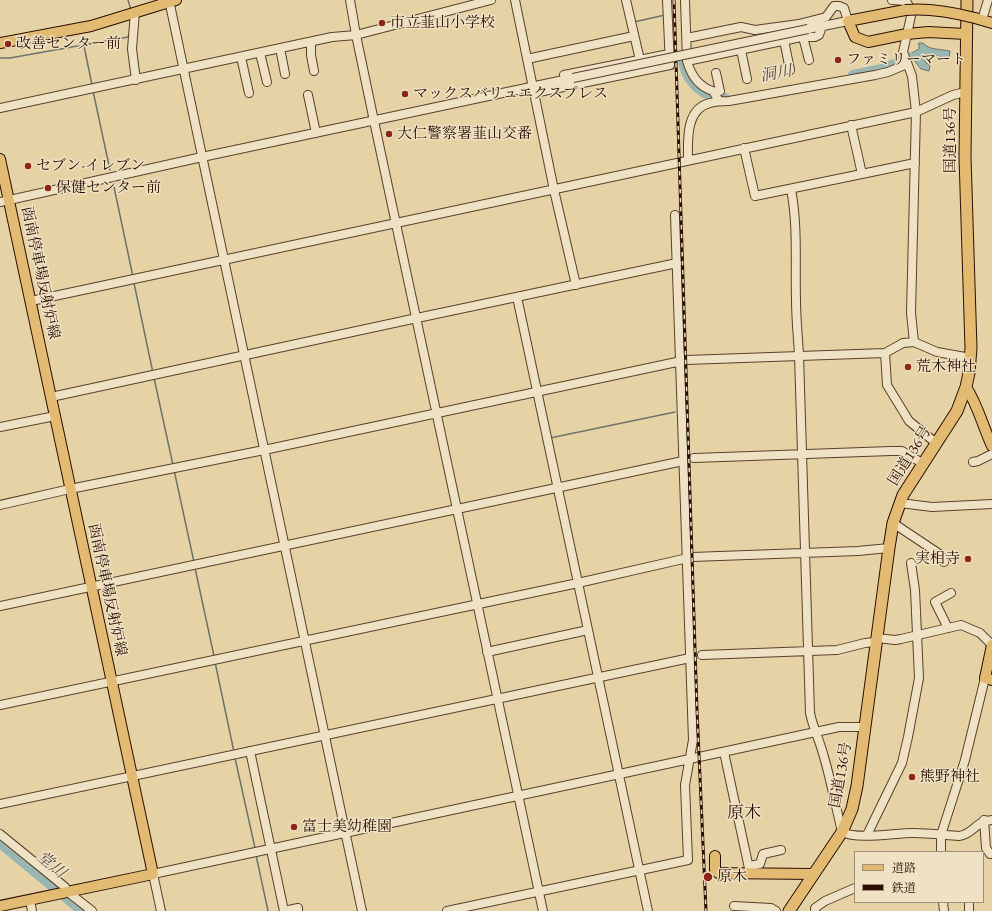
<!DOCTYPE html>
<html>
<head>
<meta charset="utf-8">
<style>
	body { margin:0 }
	#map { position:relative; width:992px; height:911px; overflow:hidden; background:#e6d3a5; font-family:"EB Garamond","Noto Serif JP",serif }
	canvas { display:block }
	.legend { position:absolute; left:854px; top:851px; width:130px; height:52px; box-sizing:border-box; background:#efe2c4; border:1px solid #a18d76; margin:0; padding:5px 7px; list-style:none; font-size:12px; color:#2b0e02 }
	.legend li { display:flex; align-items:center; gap:8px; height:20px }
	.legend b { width:20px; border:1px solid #a18d76 }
</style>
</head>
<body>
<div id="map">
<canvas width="992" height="911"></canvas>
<ul class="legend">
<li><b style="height:5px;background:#e3ba72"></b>道路</li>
<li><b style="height:5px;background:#2b0e02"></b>鉄道</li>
</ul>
</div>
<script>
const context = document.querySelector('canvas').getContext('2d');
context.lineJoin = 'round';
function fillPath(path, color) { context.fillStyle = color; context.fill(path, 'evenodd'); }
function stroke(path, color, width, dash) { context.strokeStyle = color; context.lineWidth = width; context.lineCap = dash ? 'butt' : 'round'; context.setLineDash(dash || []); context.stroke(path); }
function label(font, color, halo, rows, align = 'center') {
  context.font = font + ' "EB Garamond","Noto Serif JP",serif'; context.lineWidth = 3; context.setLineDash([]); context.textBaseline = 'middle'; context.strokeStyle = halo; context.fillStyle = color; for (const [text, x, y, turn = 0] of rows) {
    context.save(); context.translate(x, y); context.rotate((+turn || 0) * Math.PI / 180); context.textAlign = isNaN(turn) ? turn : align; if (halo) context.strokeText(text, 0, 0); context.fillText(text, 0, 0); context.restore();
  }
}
const water = new Path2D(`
	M 919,43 L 923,43 C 929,50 940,49 950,51 L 949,58 L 927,56 L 925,61 L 926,63 L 930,65 L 929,71 L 921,69 L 913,59 L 909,59 L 899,65 L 897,61 L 919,49 Z`);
const stream = new Path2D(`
	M 128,0 L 131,10
	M 634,22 L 665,15
	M 84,46 L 92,85
	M 0,58 L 10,58 L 128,37 L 129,34
	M 93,91 L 110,170
	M 114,187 L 133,277
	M 134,283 L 153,373
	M 154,378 L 173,465
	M 550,438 L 675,412
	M 174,470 L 194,562
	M 195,568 L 214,656
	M 215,662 L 234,752
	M 235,758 L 255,848
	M 256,855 L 268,911`);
const river = new Path2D(`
	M 683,58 C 684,80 703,99 725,98
	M 853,75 L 882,69 L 910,57
	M 0,843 L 82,911`);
const minor = new Path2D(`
	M 169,0 L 362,911
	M 350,0 L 356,35 L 374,121 L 543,911
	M 515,0 L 554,190 L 576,285
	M 626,0 L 640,60
	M 685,0 L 687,61 C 691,75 699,87 713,91 L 719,101
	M 892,0 L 906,1 L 910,8 L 911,16 L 903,52 L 912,76 L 916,112 L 911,313 L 914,342
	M 135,12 L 132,49 L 136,80
	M 982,20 L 988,0
	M 803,37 L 809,60
	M 687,38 L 741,27 L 755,30 L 799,24 L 826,17 L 834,6 L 839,6 L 844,8 L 848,21 L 808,29
	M 784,40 L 790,70
	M 311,42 L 311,55 L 314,71
	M 280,48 L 285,74
	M 741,50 L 747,79
	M 260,53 L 267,82
	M 241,57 L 249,93
	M 527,59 L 634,36
	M 687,61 L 801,37 L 815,37 L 819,35 L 822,26
	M 564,75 L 669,54
	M 714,92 L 720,91 L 716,73
	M 534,93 L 670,65 L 667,0
	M 308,95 L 316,133
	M 0,108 L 332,37 L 356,35 L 491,0
	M 851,125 L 862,174
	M 744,148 L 755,196 L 915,163
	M 688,160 C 688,141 685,109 710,103 C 716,101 722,101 729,101 L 875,75 L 888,72 L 907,64
	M 791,189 C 798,226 795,262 796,300 C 796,318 798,337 799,355 L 810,713 C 813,728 820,741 824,757 C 831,781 836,807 842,832 C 858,840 894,833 913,833 C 928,833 944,835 959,836 C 974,834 975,821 992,820
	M 0,202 L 202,157 L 573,78
	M 517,297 L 648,911
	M 31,301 L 916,112 L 953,95 L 965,92
	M 885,353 L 887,385 L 909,421 L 936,443
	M 51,397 L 417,318 L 677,263
	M 0,427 L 55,416
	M 694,458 L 891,451 L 902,451 L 922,463
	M 973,462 L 978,461 L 992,454
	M 900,503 L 932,507 L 992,504
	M 0,505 L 70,489 L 264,450 L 686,360 L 885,353 L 903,343 L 914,342 L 937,352 L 971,358
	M 893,523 L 941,555 L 944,562
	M 0,606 L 683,461
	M 948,628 L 935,602 L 951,593
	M 877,638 L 895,640 L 901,639 L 961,625 L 980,633 L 992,645
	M 487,652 L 588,630
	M 702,655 L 837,650 L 865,643 L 876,642
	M 0,705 L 578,583 L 692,557 L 858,551 L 889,548
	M 250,751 L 284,911
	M 724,752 L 750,873
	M 0,804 L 690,658
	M 984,820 L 986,848 L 990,854 L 992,854
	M 0,834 L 65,887 L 68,892 L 92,911
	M 867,835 L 902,763 L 908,737 L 919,678 L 915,590 L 911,563
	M 941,852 L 941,835 L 965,760 L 985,678
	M 749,866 L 760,864 L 763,854 L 781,850
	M 30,900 L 32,911
	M 943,902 L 944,911
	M 969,902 L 969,911
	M 734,906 L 771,908 L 776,911
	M 161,911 L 153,874 L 839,727 L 865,727
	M 284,911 L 298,908 L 298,911
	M 447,911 L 688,860 L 685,785 L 693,740 L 675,215
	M 815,911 L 815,908 L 825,901 L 855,888`);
const major = new Path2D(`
	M 905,10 L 848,21 L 855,37 L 868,42 L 907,34 L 928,32 L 966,34
	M 975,18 L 992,23
	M 0,43 L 91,26 L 176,0
	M 0,159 L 153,874 L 0,906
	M 966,387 C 978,405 983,427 992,446
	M 992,645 L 985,678 L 992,680
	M 715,856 L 715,870 L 718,873 L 814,874`);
const highway = new Path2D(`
	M 789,911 L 842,832 L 852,809 L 857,786 L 889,548 L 893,523 L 903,495 L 957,411 L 966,387 L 969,373 L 971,348 L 965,157 L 967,0`);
const rail = new Path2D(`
	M 674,0 L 697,710 L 706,911`);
const minorBridge = new Path2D(`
	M 573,78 L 808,29`);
const majorBridge = new Path2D(`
	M 905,10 C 929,8 952,12 975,18`);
const markers = [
	[382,23,4,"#8f2418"],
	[8,44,4,"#8f2418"],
	[838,60,4,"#8f2418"],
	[405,94,4,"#8f2418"],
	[389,134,4,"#8f2418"],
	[28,166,4,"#8f2418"],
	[48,188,4,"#8f2418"],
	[908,367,4,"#8f2418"],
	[968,559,4,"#8f2418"],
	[912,777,4,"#8f2418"],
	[294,827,4,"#8f2418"],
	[708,877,5,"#8f2418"]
];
const poiNames = [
	["市立韮山小学校",390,23],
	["改善センター前",16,44],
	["ファミリーマート",846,60],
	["マックスバリュエクスプレス",413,94],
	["大仁警察署韮山交番",397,134],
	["セブン-イレブン",36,166],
	["保健センター前",56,188],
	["荒木神社",916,367],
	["実相寺",960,559,"right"],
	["熊野神社",920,777],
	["富士美幼稚園",302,827],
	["原木",717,877]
];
const streetNames = [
	["国道136号",951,140,-90],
	["函南停車場反射炉線",40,273,78],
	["国道136号",910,456,-58],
	["函南停車場反射炉線",107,590,78],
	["国道136号",841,775,-80]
];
const waterNames = [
	["洞川",776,74,-10],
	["堂川",51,865,40]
];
const quarterNames = [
	["原木",744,813]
];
fillPath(water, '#9ab6b2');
stroke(water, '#6e736c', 1);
stroke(stream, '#6e736c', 1.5);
stroke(river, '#9ab6b2', 10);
stroke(minor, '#5a3f2b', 10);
stroke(major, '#2b0e02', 12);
stroke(highway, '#2b0e02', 13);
stroke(minor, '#efe2c4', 8);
stroke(major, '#e3ba72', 10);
stroke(highway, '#e3ba72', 11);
stroke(rail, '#2b0e02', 3);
stroke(rail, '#efe2c4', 1.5, [4.5]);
stroke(minorBridge, '#5a3f2b', 10, []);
stroke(majorBridge, '#2b0e02', 12, []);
stroke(minorBridge, '#efe2c4', 8);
stroke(majorBridge, '#e3ba72', 10);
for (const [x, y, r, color] of markers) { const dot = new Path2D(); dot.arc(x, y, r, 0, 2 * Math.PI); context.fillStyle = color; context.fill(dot); stroke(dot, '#efe2c4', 1.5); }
label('15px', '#2b0e02', '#efe2c4', poiNames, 'left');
label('15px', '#2b0e02', '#efe2c4', streetNames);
label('italic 16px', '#524940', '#efe2c4', waterNames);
label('17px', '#2b0e02', '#efe2c4', quarterNames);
</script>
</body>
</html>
